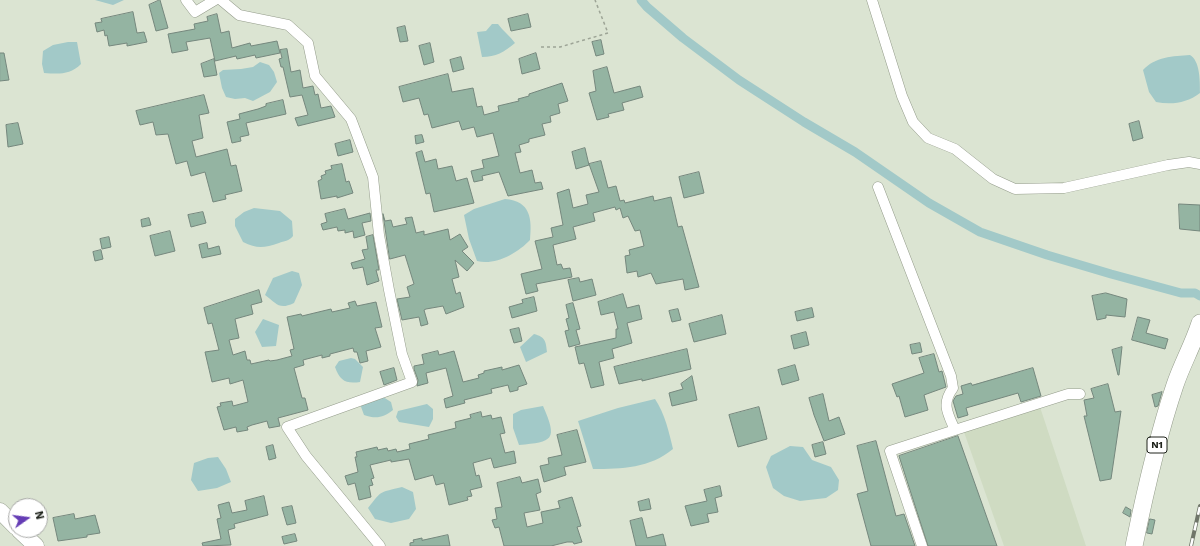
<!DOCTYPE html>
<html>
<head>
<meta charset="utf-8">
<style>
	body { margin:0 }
	#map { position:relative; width:1200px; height:546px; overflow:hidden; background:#dbe4d2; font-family:"Work Sans",sans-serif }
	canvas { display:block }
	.north { position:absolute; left:8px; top:498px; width:40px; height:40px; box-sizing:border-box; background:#fff; border:1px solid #a6a7a5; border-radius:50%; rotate:76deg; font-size:11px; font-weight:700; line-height:16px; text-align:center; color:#20241d }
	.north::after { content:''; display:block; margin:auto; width:14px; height:18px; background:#653db5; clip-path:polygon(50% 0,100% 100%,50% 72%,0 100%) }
</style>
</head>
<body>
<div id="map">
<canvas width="1200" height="546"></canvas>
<div class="north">N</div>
</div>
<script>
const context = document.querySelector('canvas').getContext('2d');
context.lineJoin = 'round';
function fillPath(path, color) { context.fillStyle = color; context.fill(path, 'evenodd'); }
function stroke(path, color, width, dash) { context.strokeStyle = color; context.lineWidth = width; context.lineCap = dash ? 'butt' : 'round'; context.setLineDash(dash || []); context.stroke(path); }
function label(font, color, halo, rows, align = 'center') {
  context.font = font + ' "Work Sans",sans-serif'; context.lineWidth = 3.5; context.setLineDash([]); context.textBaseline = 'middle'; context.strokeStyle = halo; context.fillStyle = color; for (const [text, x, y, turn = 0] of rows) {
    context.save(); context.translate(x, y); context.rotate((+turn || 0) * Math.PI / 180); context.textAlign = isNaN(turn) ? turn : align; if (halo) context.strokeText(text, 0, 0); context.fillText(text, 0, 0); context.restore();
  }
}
const built = new Path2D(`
	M 1040,407 L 1086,546 L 1004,546 L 964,432 Z`);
const water = new Path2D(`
	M 95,0 L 124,0 L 113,5 Z
	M 492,24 L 498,24 C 503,31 510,36 515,43 C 504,52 496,57 482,57 L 477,32 L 486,31 Z
	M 68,42 L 77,42 L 81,64 C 70,75 59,74 44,73 L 42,64 L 43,51 L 53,45 Z
	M 1190,55 C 1200,61 1200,80 1200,93 C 1187,103 1172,105 1156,102 L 1149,92 L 1143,70 C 1155,57 1173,56 1190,55 Z
	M 260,62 L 269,65 L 274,72 L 277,82 L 270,92 L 253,101 L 245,98 L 235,99 L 226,97 L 222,88 L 219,73 L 223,70 L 241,69 L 253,67 Z
	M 505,199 C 531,201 532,219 530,240 C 518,253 495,266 477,261 L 469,239 L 464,215 L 474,209 Z
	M 254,208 L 280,211 L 292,221 L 293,236 C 289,241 284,241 279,243 C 264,248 257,249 243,242 L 235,226 L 235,219 L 244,212 Z
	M 292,271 L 299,273 L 302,285 L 294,303 C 279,310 277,304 265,295 L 273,278 Z
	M 263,319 L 279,325 L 276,346 L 262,347 L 255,332 Z
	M 534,334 C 545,337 546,341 547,352 L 526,362 L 520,347 Z
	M 351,358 L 355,359 L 363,367 L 360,382 C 346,384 340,381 335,367 L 339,361 Z
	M 380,395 L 391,402 L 393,410 C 383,418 376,419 364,415 L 360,404 Z
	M 655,399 C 665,414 669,432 673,449 C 650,468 622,469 593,469 L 578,421 L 618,408 Z
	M 427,404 L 433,409 L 433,419 L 429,427 L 399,422 L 396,417 L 398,411 Z
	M 543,406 C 558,440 553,442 519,445 L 513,428 L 513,414 L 521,410 Z
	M 790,446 L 803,447 L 812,460 L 831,467 L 839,480 L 838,490 L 826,498 L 800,501 L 784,496 L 773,488 L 766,467 L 771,456 Z
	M 218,457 L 226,469 L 231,482 L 217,488 L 198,491 L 191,480 L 194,463 L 208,458 Z
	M 402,487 L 413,492 L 416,509 L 409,519 L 391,523 L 375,519 L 368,508 C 383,489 379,493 402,487 Z`);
const canal = new Path2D(`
	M 641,0 L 647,7 L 683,38 L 739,80 L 804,122 L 855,152 L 929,203 L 980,232 L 1047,255 L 1111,274 L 1181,293 L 1195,293 L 1200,296`);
const building = new Path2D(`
	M 160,0 L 168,28 L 156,31 L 149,5 Z
	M 133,12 L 137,33 L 144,32 L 147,42 L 127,46 L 127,43 L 109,46 L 107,35 L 105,36 L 104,30 L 97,32 L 95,23 L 102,22 L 101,19 Z
	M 217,14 L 221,33 L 229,31 L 232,48 L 250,43 L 251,46 L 277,41 L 280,53 L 256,58 L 255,55 L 237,59 L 236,56 L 215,61 L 210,38 L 186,42 L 188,50 L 172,53 L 168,34 L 195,29 L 194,24 L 208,21 L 207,17 Z
	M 528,14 L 531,27 L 511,31 L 508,19 Z
	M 405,26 L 408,41 L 400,42 L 397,28 Z
	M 601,40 L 604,54 L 596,56 L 592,42 Z
	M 430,43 L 434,62 L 424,65 L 419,46 Z
	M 287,49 L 291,72 L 300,70 L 303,88 L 313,86 L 315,95 L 318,94 L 321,108 L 331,106 L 335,117 L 298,126 L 295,118 L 308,115 L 302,95 L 290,97 L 283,67 L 281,67 L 279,59 L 282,58 L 280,50 Z
	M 0,53 L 4,53 L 9,80 L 0,81 Z
	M 536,53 L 540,69 L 522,74 L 519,59 Z
	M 461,57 L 464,69 L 453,72 L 450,60 Z
	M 214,59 L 217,75 L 204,77 L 201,64 Z
	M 607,67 L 614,93 L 640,86 L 643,97 L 622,103 L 624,110 L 608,114 L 609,117 L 597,120 L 589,93 L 596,91 L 593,71 Z
	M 448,74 L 452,92 L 473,88 L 477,107 L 482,106 L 484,115 L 499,111 L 498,106 L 519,101 L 518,99 L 529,96 L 529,94 L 562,83 L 568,101 L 558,104 L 560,113 L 550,116 L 551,122 L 542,124 L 545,135 L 529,139 L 529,142 L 519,145 L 521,152 L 515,153 L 520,173 L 532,170 L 535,183 L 541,182 L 543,189 L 508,196 L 499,172 L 482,176 L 483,180 L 474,182 L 471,171 L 484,168 L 482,160 L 499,156 L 493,133 L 477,137 L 474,127 L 462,130 L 459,121 L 432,128 L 428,114 L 424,115 L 419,98 L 403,102 L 399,87 Z
	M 204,95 L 209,113 L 199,115 L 203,138 L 192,141 L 196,157 L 227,149 L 231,166 L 236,165 L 242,191 L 225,195 L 226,199 L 213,202 L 205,172 L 191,176 L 187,161 L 176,164 L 168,134 L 156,135 L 153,122 L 140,125 L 136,111 Z
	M 283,100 L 286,114 L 246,123 L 249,135 L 240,137 L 241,141 L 232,143 L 227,122 L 240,119 L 239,114 L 258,109 L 266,106 L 266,104 Z
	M 1139,121 L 1143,138 L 1133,141 L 1129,124 Z
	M 18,123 L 23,144 L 8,147 L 6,125 Z
	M 422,135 L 424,142 L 416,144 L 415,136 Z
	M 350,140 L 353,152 L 338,156 L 335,144 Z
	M 585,148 L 589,165 L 576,169 L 572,152 Z
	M 422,151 L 425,162 L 436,159 L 438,169 L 452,166 L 456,181 L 467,178 L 474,203 L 434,212 L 430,193 L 426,194 L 416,153 Z
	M 601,161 L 608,188 L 616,186 L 620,201 L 624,200 L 625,203 L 653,196 L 654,201 L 671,197 L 678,227 L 682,226 L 699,287 L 685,290 L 683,279 L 656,284 L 651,273 L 638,277 L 637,271 L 627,273 L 625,256 L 630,255 L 629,250 L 644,246 L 640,230 L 635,231 L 628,216 L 623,218 L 620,208 L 616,210 L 615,207 L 593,213 L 595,221 L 573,227 L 576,239 L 553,245 L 557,265 L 561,264 L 563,269 L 570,268 L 572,277 L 536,284 L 538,291 L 526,294 L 521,274 L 542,269 L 535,241 L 553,237 L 551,228 L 563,225 L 557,193 L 569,189 L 573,208 L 588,204 L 586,195 L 599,192 L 589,164 Z
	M 342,164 L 346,182 L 349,181 L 353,193 L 337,198 L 337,196 L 321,199 L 318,181 L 322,179 L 321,176 L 326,174 L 325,171 L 332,169 L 331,166 Z
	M 699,172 L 704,193 L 684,198 L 679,177 Z
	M 1179,204 L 1200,205 L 1200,231 L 1180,229 Z
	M 345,209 L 348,219 L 370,213 L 371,221 L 362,223 L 365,235 L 354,238 L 353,231 L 345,233 L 345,230 L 338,231 L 337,227 L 323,230 L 321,224 L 327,222 L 325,214 Z
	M 203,212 L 206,223 L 191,227 L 188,215 Z
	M 383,214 L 385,221 L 391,220 L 393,227 L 407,224 L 405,218 L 412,217 L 416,233 L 424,231 L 424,235 L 448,229 L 450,240 L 460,234 L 468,247 L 462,251 L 474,263 L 467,271 L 455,260 L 459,277 L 452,279 L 456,294 L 460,292 L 464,307 L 446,314 L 443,306 L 426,309 L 424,310 L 428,324 L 421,326 L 419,317 L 402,320 L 397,299 L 410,297 L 407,287 L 414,284 L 405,255 L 390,259 Z
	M 149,218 L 151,225 L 142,227 L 141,220 Z
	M 170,231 L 175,251 L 155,256 L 150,236 Z
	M 373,235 L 379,270 L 376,270 L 379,281 L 367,285 L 363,267 L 353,269 L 351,263 L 365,259 L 362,250 L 368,249 L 366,237 Z
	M 109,237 L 111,247 L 102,249 L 100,239 Z
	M 207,243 L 208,249 L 219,246 L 221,254 L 202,258 L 199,245 Z
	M 101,250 L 103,259 L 95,261 L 93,252 Z
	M 579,278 L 580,282 L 592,279 L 596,295 L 573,301 L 568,280 Z
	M 259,290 L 262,302 L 251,305 L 253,314 L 235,319 L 239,338 L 229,340 L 233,355 L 245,351 L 247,360 L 250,360 L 251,364 L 269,360 L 270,361 L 277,360 L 292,356 L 290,350 L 294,349 L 287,317 L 301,314 L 302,316 L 331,309 L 332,312 L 350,308 L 348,303 L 355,301 L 357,306 L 376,302 L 382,327 L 375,328 L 381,347 L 366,351 L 368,361 L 360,363 L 357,352 L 354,352 L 353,348 L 330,354 L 330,356 L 322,358 L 322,355 L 303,360 L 304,365 L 294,368 L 302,398 L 305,398 L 308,410 L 278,418 L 280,426 L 269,428 L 267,421 L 252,425 L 247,427 L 248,430 L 237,432 L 236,427 L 224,430 L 217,407 L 221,406 L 220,403 L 232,401 L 233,406 L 248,402 L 243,380 L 230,384 L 229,378 L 212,382 L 205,352 L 219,350 L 212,323 L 208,324 L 204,308 Z
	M 1106,293 L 1127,299 L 1125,317 L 1106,315 L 1106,318 L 1097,320 L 1092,296 Z
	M 623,294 L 627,308 L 639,305 L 642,319 L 627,323 L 632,343 L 612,349 L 614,358 L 599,362 L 604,385 L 591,388 L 584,363 L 579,364 L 575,347 L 616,338 L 616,329 L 618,329 L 614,312 L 601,315 L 598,302 Z
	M 534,297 L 537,311 L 512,318 L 509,307 L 523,303 L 522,300 Z
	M 573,303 L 580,329 L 576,330 L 580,344 L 569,347 L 565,331 L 569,330 L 566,319 L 569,318 L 566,305 Z
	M 812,308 L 814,317 L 797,321 L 795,312 Z
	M 678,309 L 681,320 L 672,322 L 669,311 Z
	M 722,315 L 726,334 L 694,342 L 689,324 Z
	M 1138,317 L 1150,320 L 1146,333 L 1168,339 L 1165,349 L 1132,340 Z
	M 519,328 L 522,341 L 514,343 L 510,330 Z
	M 806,332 L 809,345 L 794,349 L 791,336 Z
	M 920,343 L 922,352 L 912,354 L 910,345 Z
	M 1122,347 L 1119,375 L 1118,375 L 1112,350 Z
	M 687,349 L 691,369 L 642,381 L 642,379 L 619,384 L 614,367 Z
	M 438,351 L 439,355 L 454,351 L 463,382 L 479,378 L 478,375 L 484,373 L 484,371 L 502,367 L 502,370 L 519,365 L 527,384 L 518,387 L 518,390 L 510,392 L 508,385 L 491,389 L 492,393 L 464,400 L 465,403 L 446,408 L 444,399 L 453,396 L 446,368 L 426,373 L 428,383 L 417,386 L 418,380 L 414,369 L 414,366 L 424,364 L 422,355 Z
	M 934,354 L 939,372 L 942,371 L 946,387 L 924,395 L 928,410 L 905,417 L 899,396 L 897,397 L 892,384 L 924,373 L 919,358 Z
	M 795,365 L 799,380 L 782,385 L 778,370 Z
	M 394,368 L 397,380 L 384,385 L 380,372 Z
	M 1033,368 L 1041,396 L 1021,402 L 1018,393 L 966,408 L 968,415 L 958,418 L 953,401 L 956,396 L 963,394 L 961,386 L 971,383 L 972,385 Z
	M 692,376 L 697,400 L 672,406 L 669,393 L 683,389 L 681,384 Z
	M 1108,384 L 1115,412 L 1121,411 L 1111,479 L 1100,481 L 1084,416 L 1087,416 L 1084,400 L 1094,398 L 1091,389 Z
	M 1162,392 L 1158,406 L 1155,407 L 1152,395 Z
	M 823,394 L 829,421 L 839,417 L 845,434 L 824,441 L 814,415 L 809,398 Z
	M 759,407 L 767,439 L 738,447 L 729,415 Z
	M 481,412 L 482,417 L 491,415 L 492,419 L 501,417 L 505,433 L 500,434 L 505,453 L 514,451 L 516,463 L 494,468 L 491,458 L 473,463 L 476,476 L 479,475 L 482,487 L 470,490 L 472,496 L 467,497 L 468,500 L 449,505 L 444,483 L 436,485 L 433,475 L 415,480 L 409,459 L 391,462 L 391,460 L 370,465 L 374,478 L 371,479 L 373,485 L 369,486 L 371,497 L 359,500 L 355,483 L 348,485 L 345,476 L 358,472 L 355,457 L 357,457 L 356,452 L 377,447 L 378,450 L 387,448 L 388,451 L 396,449 L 397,452 L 410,449 L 409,444 L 429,439 L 428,435 L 456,428 L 455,422 L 471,418 L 470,415 Z
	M 577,430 L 586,462 L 564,467 L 566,475 L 544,482 L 540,466 L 549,464 L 548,458 L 562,455 L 557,435 Z
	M 958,436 L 997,546 L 928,546 L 899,456 Z
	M 876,441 L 896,516 L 904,514 L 915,546 L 871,546 L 857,494 L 868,491 L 857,446 Z
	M 823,442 L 826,454 L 815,457 L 812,445 Z
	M 273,445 L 276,458 L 269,460 L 266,447 Z
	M 520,477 L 522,483 L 538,479 L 541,492 L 536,494 L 540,510 L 524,513 L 527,527 L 543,523 L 541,512 L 560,508 L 558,501 L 572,497 L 581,526 L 577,527 L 582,542 L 574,544 L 573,542 L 567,542 L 551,546 L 504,546 L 499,527 L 495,528 L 492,520 L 497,519 L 495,508 L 502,507 L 497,483 Z
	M 720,486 L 722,496 L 715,498 L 718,512 L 707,514 L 709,522 L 691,526 L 685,506 L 707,501 L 704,490 Z
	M 264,496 L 268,515 L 234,524 L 235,528 L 228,530 L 231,545 L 203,546 L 202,543 L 221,539 L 217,519 L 221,518 L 218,505 L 229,502 L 232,513 L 247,510 L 245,501 Z
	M 649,499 L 651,509 L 640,511 L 638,502 Z
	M 292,506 L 296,523 L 287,525 L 282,508 Z
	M 1126,507 L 1131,510 L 1130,517 L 1123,513 Z
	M 74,514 L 75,519 L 95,515 L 100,533 L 87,535 L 87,537 L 58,541 L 53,518 Z
	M 642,518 L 647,538 L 663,534 L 666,546 L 636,546 L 630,521 Z
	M 1150,519 L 1155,520 L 1152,534 L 1147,533 Z
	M 295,534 L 297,541 L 284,544 L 282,537 Z
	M 448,535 L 450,546 L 410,546 L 410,543 L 414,542 L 413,540 L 422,538 L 422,540 Z`);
const path = new Path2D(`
	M 541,47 L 560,47 L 608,33 L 595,0`);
const minor = new Path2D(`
	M 186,0 L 195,12 L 215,0
	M 221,0 L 239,15 L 288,25 L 308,43 L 315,76 L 351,119 L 373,177 L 379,235 L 389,290 L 402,354 L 412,382 L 287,427 L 306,456 L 380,546
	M 872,0 L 902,96 L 913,122 L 928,138 L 955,149 L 993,179 L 1015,189 L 1064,188 L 1168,165 L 1189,162 L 1200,164
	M 878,187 L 951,376 L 953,388 C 941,404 948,414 955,430 L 1068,394 L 1080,394
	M 922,546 L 890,451 L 955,430`);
const primary = new Path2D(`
	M 0,511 L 16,527
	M 19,530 L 36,546`);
const trunk = new Path2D(`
	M 1134,546 C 1145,492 1157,438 1175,385 C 1182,364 1193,345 1200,323`);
const rail = new Path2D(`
	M 1191,546 L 1200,506`);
const shields = [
	[1157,445,20]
];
const shieldNames = [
	["N1",1157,445]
];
fillPath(built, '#cfdbc2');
fillPath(water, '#a2c9c8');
stroke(canal, '#a2c9c8', 9);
fillPath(building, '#94b4a2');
stroke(building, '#75877d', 1);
stroke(minor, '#949c8b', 11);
stroke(primary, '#949c8b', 17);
stroke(trunk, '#949c8b', 18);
stroke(path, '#9da496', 1.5, [3, 3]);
stroke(minor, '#fff', 10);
stroke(primary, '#fff', 16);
stroke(trunk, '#fff', 17);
stroke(rail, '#6f7569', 4);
stroke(rail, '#fff', 2.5, [8]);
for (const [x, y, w] of shields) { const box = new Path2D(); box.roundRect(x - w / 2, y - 8, w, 16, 3); context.fillStyle = '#fff'; context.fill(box); stroke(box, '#20241d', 1); }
label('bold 10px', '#20241d', null, shieldNames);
</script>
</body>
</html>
